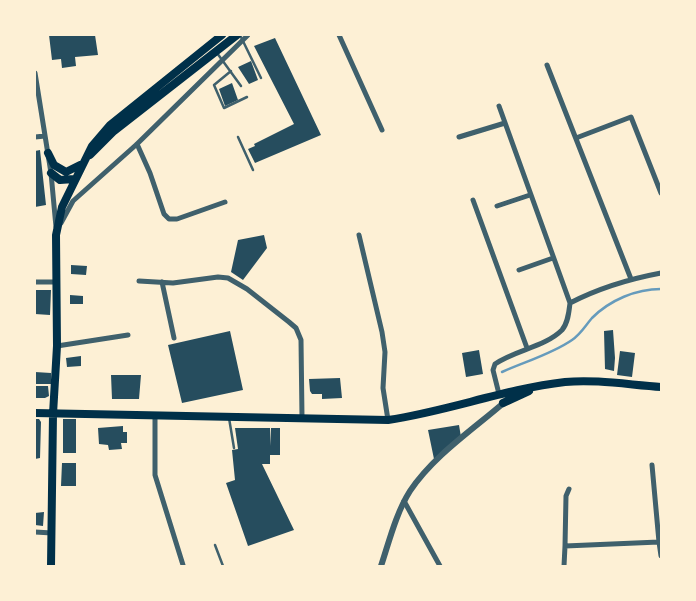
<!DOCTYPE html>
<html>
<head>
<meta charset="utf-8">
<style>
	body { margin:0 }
	#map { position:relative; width:696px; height:601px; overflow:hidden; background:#fdf0d5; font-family:"IBM Plex Sans",sans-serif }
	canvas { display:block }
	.frame { position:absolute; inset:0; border:36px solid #fdf0d5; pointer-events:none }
</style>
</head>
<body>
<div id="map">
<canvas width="696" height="601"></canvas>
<div class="frame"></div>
</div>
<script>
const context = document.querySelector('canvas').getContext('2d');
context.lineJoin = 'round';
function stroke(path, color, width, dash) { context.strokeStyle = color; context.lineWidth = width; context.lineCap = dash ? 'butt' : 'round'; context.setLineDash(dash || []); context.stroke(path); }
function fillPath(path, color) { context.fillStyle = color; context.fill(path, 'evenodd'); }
const stream = new Path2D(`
	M 502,372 C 524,362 552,354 572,340 C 581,334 585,326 592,318 C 610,300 636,289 661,289`);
const building = new Path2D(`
	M 49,35 L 95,35 L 98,55 L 75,57 L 76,66 L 62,68 L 61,59 L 52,60 Z
	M 275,38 L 321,135 L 255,163 L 248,149 L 255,146 L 254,144 L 294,124 L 254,46 Z
	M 251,61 L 258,80 L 249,84 L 238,67 Z
	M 232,83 L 238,100 L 225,106 L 219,89 Z
	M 40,150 L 46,205 L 35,207 L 35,151 Z
	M 264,235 L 267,248 L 243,280 L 231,272 L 238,240 Z
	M 71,265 L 87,266 L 86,275 L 71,274 Z
	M 35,290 L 51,290 L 50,315 L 35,314 Z
	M 70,295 L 83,296 L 83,304 L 70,304 Z
	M 613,330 L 615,358 L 614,371 L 605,369 L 604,331 Z
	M 230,331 L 243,390 L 182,403 L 168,345 Z
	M 479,350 L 483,374 L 466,377 L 462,353 Z
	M 620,351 L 635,353 L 632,377 L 617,375 Z
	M 81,356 L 81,366 L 67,367 L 66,358 Z
	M 35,372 L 51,373 L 51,384 L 35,384 Z
	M 111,375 L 141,375 L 139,399 L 112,399 Z
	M 340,378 L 342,398 L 322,399 L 322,394 L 312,394 L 310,391 L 309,379 Z
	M 35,386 L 48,386 L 49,396 L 45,398 L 35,398 Z
	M 35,419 L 39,419 L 41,422 L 40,458 L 35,459 Z
	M 63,419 L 76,419 L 76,453 L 63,453 Z
	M 459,425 L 461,437 L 434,459 L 428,430 Z
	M 123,426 L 123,432 L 127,432 L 127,443 L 121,443 L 122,449 L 109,450 L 108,445 L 99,444 L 98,428 Z
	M 235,428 L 270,428 L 270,446 L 271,428 L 280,428 L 280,455 L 270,455 L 270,464 L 262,464 L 294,530 L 248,546 L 226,483 L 235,480 L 232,450 L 238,449 Z
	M 62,463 L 76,463 L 76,486 L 61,486 Z
	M 44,512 L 43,526 L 35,525 L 35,513 Z`);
const service = new Path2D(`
	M 240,35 L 261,78
	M 217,53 L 241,86
	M 231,71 L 214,85 L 224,108 L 247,97
	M 238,137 L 253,170
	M 229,418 L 234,448
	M 215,545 L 223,566`);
const minor = new Path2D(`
	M 339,35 L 382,130
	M 547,65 L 631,279
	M 35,73 L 51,173 L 56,227
	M 499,106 L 570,303
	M 35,137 L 45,136
	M 459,137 L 505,123
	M 576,138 L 631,117 L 661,193
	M 137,144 L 150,173 L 164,214 L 169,219 L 177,219 L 225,202
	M 473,200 L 527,348
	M 497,206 L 530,195
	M 61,223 L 73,201 L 137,144 L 248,35
	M 359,235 L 382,332 L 385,352 L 383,388 L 388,420
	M 519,270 L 553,258
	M 139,281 L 173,283 L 218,277 L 228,278 L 247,289 L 289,322 L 296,328 L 301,340 L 302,417
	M 35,282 L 57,282
	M 162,282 L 174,338
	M 57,346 L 128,335
	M 499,394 L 493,370 L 495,364 C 515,350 545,347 562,330 C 568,323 569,312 570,303 C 599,288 629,279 661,273
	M 155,415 L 155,475 L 183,565
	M 652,465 L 659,542
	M 404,501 L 440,566
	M 35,532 L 52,533
	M 565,546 L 566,496 L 569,489
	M 564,566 L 565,546 L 659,542 L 661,556`);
const tertiary = new Path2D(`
	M 381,566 C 389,542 396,513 410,491 C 434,455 474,429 507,400`);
const secondary = new Path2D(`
	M 48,153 L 54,165 L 66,172 L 80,165
	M 90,155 L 114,131 L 237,35
	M 51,173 L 60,180 L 74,179
	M 503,403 L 529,391
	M 35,413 L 388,420 C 448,411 505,389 565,382 C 596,379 630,385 661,387
	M 51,566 L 53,414 L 57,346 L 56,235 L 62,207 L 92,146 L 110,125 L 222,35`);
stroke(stream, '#669bbc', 2.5);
fillPath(building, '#264d5e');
stroke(service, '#3f606c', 2.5);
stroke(minor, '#3f606c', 5);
stroke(tertiary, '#3f606c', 6);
stroke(secondary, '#003049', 8);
</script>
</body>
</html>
